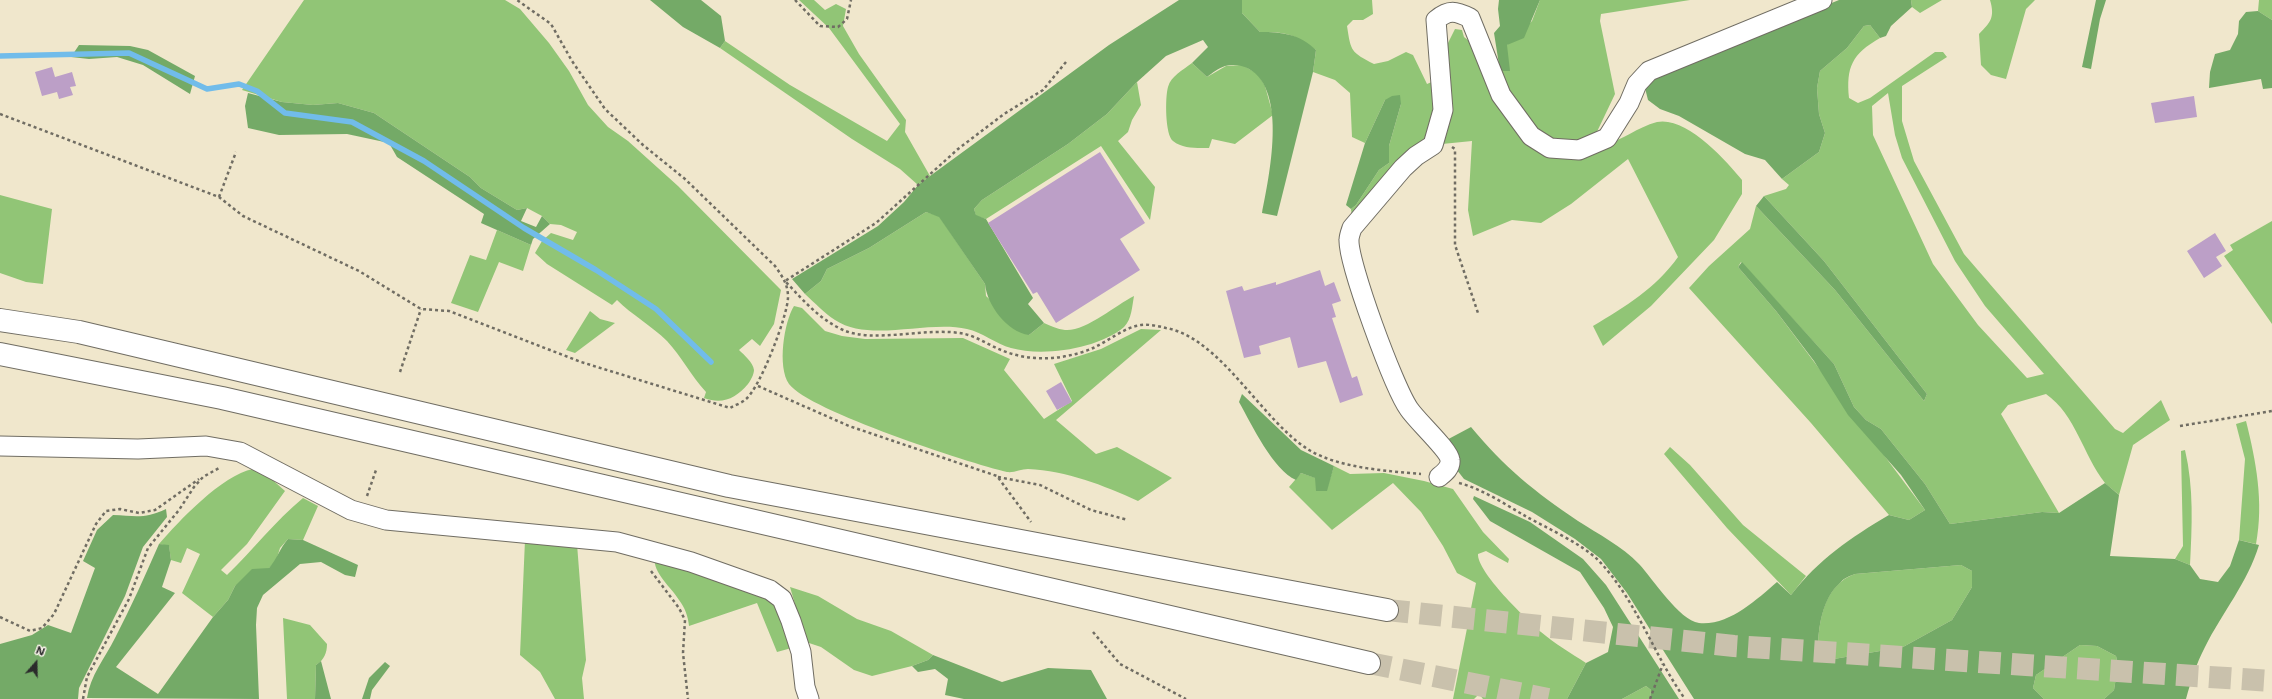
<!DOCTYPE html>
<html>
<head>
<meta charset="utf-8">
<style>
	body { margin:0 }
	#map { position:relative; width:2272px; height:699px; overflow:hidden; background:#f0e7cc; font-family:"Shantell Sans",sans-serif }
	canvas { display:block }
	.north { position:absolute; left:16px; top:643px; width:40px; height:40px; -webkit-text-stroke:3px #fbf7ec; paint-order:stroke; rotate:20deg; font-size:11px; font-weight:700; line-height:16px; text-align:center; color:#2b2b2b }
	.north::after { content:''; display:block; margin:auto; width:14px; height:18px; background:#2b2b2b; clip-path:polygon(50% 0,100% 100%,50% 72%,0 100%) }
</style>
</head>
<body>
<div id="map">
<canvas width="2272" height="699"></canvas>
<div class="north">N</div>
</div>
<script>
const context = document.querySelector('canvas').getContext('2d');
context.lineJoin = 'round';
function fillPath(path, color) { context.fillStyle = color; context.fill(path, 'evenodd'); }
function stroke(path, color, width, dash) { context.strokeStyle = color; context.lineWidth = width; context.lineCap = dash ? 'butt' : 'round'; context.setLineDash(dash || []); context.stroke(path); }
const green = new Path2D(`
	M 304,0 L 505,0 L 520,9 L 549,43 L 569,71 L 588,105 L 608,127 L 628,141 L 678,186 L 781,290 L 774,324 L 760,346 L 752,339 L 739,350 C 744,355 753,362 754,370 C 754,374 751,380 748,384 C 736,398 723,405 704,398 L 706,392 C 691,376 682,357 667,341 C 652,326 632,315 617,300 L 612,305 L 547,264 L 535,253 L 542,241 L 551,233 L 573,240 L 577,232 L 561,225 L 550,224 L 542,216 L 527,208 L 517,210 L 481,188 L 470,177 L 374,113 L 338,103 L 313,105 L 282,102 L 242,90 Z
	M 799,0 L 814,0 L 825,10 L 836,4 L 846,9 L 843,26 L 859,54 L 906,120 L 905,132 L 930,176 L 918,185 L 900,169 L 852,139 L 720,48 L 725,41 L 790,85 L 887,141 L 900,124 L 829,28 Z
	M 1242,0 L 1372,0 L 1373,14 L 1363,20 L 1353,20 L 1347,26 C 1351,52 1351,52 1374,64 L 1388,61 L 1406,52 L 1413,55 L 1427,84 L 1434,81 L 1446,47 L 1455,29 L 1462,30 L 1464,37 L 1478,48 L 1530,143 C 1553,144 1582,148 1604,144 C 1623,141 1637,127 1657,122 C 1686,116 1726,160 1742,180 L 1742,194 L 1714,240 L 1651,306 L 1603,346 L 1593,326 C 1625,307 1656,288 1678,257 L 1628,159 L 1571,204 L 1541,223 L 1512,220 L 1473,236 L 1468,210 L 1472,141 L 1442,144 L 1352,217 L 1351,209 L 1356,205 L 1379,170 L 1389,163 L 1389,146 L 1401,104 L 1385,100 L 1365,143 L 1352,137 L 1350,93 L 1335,80 L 1313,72 L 1316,50 C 1293,34 1288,32 1260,32 L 1242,13 Z
	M 1540,0 L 1690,0 L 1601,14 L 1600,21 L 1615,94 L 1594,138 L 1557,147 L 1515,111 L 1500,71 L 1507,45 L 1532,21 Z
	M 1911,0 L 1942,0 L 1920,13 L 1912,7 Z
	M 1990,0 L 2035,0 L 2026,9 L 2006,79 L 1991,75 L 1981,65 L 1979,34 C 1991,22 1995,17 1990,0 Z
	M 2259,0 L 2272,0 L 2272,20 L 2258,11 Z
	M 1870,25 L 1880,38 C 1852,54 1846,67 1849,98 L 1858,103 L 1870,98 L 1935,52 L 1943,52 L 1947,57 L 1902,86 L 1902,121 L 1914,161 L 1964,254 L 2115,429 L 2123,433 L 2161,400 L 2170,420 L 2133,445 L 2119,495 C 2115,491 2109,487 2105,483 C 2083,455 2076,415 2046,394 L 2008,405 L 2001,414 L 2059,513 L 2042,512 L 1950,524 L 1925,484 L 1881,429 L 1866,420 L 1854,407 L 1834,364 L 1741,262 L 1738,267 L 1776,311 L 1925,510 L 1909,520 L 1889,515 L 1811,423 L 1689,288 L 1709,266 L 1750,229 L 1756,206 L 1835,290 L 1924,401 L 1927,394 L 1824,261 L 1764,196 L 1786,189 L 1789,185 L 1782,179 L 1819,152 L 1825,133 L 1819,114 L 1817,88 L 1820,71 L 1847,48 L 1864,26 ZM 1888,93 L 1895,135 L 1902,158 L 1955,261 L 1985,306 L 2044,374 L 2027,378 L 1978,325 L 1933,264 L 1873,135 L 1872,106 Z
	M 1192,63 L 1207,77 L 1226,66 L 1242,65 L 1258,74 L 1265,86 L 1273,115 L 1235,144 L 1212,139 L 1209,148 C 1197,148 1183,149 1173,141 C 1165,135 1165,97 1168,87 C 1171,76 1183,70 1192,63 Z
	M 1137,82 L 1141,105 L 1132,120 L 1128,132 L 1118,141 L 1155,187 L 1150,220 L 1101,146 L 986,219 L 976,216 L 974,209 L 982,200 L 1068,144 L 1107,114 Z
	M 0,195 L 52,209 L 43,284 L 26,282 L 0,273 Z
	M 926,212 L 939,216 L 985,284 L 986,296 L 1029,335 L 1044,323 C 1051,326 1057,329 1065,330 C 1085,332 1116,305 1134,296 C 1132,306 1132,319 1124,327 C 1098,349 1043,357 1011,348 C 996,344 982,332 967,329 C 927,320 870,343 835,320 C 824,313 815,303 805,294 L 821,281 L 827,269 L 869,248 Z
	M 2272,221 L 2272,324 L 2224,256 L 2233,250 L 2230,245 Z
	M 497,230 L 531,245 L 523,271 L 499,262 L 478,312 L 451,303 L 470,255 L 486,260 Z
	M 794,306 L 802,308 L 825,331 L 842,336 L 865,339 L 963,338 L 1010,359 L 1004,370 L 1044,419 L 1072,401 L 1054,364 L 1101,349 L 1141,329 L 1161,330 L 1056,420 L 1096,454 L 1117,447 L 1172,478 L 1138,501 C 1103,485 1067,471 1028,469 C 1021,469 1014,473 1007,472 C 969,463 809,411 789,384 C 777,367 784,322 794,306 Z
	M 590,311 L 600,319 L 615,323 L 575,353 L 566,350 Z
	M 2246,421 C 2256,461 2264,502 2256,544 L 2239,540 L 2245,459 L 2236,424 Z
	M 1670,447 L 1690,465 L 1743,525 L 1806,576 L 1791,595 L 1727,528 L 1664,454 Z
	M 2185,450 C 2194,488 2192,527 2190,565 L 2175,559 L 2183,546 L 2181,451 Z
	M 1334,466 L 1350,474 L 1384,473 L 1424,481 L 1453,489 L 1483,532 L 1509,559 L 1508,563 L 1486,551 L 1478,554 C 1477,572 1526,619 1541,632 C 1555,644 1571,653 1586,663 L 1567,699 L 1483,699 L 1479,694 L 1474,699 L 1453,699 L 1476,583 L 1457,573 L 1443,546 L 1421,512 L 1393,483 L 1332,530 L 1289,487 L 1301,473 L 1316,478 L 1326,491 Z
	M 253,469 L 267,475 L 285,491 L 247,544 L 221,570 L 227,575 C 253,550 275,521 303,498 L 318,506 L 303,540 L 288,539 L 280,548 L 276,561 L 269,568 L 235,586 L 228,600 L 213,617 L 182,593 L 200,554 L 187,548 L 181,563 L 171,560 L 169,546 L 159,544 C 179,521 222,475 253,469 Z
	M 525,540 L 577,544 L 586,660 L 582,678 L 584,699 L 555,699 L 540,672 L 520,655 Z
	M 655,558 L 772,597 L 795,647 L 777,652 L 757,603 L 689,626 C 688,616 685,608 679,600 C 672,588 652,572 655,558 Z
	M 1961,565 L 1972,571 L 1972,587 L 1952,620 L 1903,647 L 1834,659 L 1826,658 L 1818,651 C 1818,628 1822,597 1841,582 C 1845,578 1850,576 1855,574 Z
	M 790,587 L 818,596 L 857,619 L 891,631 L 933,655 L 928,660 L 912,666 L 872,676 L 854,670 L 821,647 L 806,642 Z
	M 283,618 L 310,625 L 327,644 C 327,653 324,660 316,665 L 315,699 L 287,699 Z
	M 2080,645 L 2097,646 L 2116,656 L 2118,665 L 2114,690 L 2104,699 L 2044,699 L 2033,688 L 2036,675 Z
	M 1646,686 L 1651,690 L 1650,699 L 1622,699 Z`);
const forest = new Path2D(`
	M 650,0 L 701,0 L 721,16 L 725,41 L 720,48 L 683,27 Z
	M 1179,0 L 1242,0 L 1242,13 L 1260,32 C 1282,32 1300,34 1316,50 L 1313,72 L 1277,216 L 1262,213 C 1269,177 1288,91 1249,69 C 1242,65 1233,64 1225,66 C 1219,68 1212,73 1207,77 L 1192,63 L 1208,47 L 1203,40 L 1166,56 L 1137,82 L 1107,114 L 1068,144 L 982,200 L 974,209 L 976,215 L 986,219 L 1033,298 L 1028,304 L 1044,323 L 1029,335 C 1007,332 987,305 985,284 L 939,217 L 926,212 L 869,248 L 827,269 L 821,281 L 805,294 L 792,279 L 878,226 L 904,202 L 918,185 L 930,176 L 1109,45 Z
	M 1499,0 L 1540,0 L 1524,38 L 1507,45 L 1510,71 L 1500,71 L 1494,33 L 1500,26 L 1498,9 Z
	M 1839,0 L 1911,0 L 1912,7 L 1891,26 L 1886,36 L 1880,38 L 1870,25 L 1864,26 L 1847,48 L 1820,71 L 1817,88 L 1819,114 L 1825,133 L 1819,152 L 1782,179 L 1765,160 L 1745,154 L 1679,116 L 1660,109 L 1648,100 L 1643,80 Z
	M 2096,0 L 2106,0 L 2100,19 L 2091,69 L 2082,67 Z
	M 2258,11 L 2272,20 L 2272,88 L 2263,89 L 2261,79 L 2209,88 L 2210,72 L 2215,54 L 2230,50 L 2238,34 L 2239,21 L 2246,12 Z
	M 79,45 L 130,46 L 148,50 L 195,76 L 190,94 L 143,65 L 117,57 L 89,59 L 71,57 Z
	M 248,93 L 282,102 L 313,105 L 338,103 L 374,113 L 470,177 L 481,188 L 517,210 L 527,208 L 521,221 L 536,227 L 542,216 L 550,224 L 533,239 L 531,245 L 481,223 L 484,214 L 397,157 L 389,143 L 347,134 L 279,135 L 248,128 L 245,106 Z
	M 1400,95 L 1401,104 L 1389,146 L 1389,163 L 1379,170 L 1356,205 L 1351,209 L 1346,205 L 1365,143 L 1385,100 L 1392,96 Z
	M 1764,196 L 1824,261 L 1927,394 L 1924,401 L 1835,290 L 1756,206 Z
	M 1742,262 L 1834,364 L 1854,407 L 1866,420 L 1881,429 L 1925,484 L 1950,524 L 2042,512 L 2059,513 L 2105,483 L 2119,495 L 2110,556 L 2175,559 L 2190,565 L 2200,579 L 2218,582 L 2230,566 L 2239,540 L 2259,545 C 2248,582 2222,613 2205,647 C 2196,664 2191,681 2186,699 L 2104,699 L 2114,690 L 2118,665 L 2116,656 L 2097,646 L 2080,645 L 2036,675 L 2033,688 L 2044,699 L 1694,699 L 1627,593 L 1601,559 L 1575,539 L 1532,512 L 1464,479 L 1453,465 L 1441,443 L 1471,427 C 1504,467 1535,492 1578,521 C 1598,534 1622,546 1639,564 C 1653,579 1679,620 1699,623 C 1729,626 1756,600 1777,582 L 1791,595 C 1819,559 1850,538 1889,515 L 1909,520 L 1925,510 L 1901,475 L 1848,415 L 1814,361 L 1776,311 L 1738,267 ZM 1961,565 L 1972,571 L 1972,587 L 1952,620 L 1903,647 L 1834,659 L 1826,658 L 1818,651 C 1818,628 1822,598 1841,582 C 1844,578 1850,576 1855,574 Z
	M 1242,394 L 1301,450 L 1334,466 L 1327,491 L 1316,491 L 1315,478 L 1301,473 L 1296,480 C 1273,470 1252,425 1239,402 Z
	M 1474,496 L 1530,522 L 1583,559 L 1606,585 L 1679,699 L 1650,699 L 1651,690 L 1646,686 L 1622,699 L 1567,699 L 1586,663 L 1608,652 L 1613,627 L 1604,608 L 1580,572 L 1490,521 L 1473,499 Z
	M 166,509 L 167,517 L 143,547 L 125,596 L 79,688 L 78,699 L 0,699 L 0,644 L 32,635 L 48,625 L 71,633 L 95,568 L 83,561 L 97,530 L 113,515 C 136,516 145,519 166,509 Z
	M 288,539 L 303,540 L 358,565 L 355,577 L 345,575 L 321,562 L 300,564 L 263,595 L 257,608 L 256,625 L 259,699 L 87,698 C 90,676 105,658 115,638 C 131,607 145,576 159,544 L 169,545 L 171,560 L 162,587 L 175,593 L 116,667 L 158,694 L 213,617 L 228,600 L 235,586 L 252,569 L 269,568 C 277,559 280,548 288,539 Z
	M 933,655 L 1002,682 L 1048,668 L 1091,670 L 1107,699 L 964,699 L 945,695 L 948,679 L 935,669 L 918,672 L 912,666 L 928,660 Z
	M 321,661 L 331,699 L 315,699 L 316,665 Z
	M 385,662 L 390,666 L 372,690 L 370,699 L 362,699 L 369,678 Z`);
const stream = new Path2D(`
	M 0,56 L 129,53 L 207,89 L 239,84 L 257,91 L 285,113 L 352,122 L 424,161 L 524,228 L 596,270 L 656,309 L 711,362`);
const building = new Path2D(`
	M 52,67 L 55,77 L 72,72 L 76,86 L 70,87 L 73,95 L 59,99 L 57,92 L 42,96 L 35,72 Z
	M 2194,96 L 2197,117 L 2155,123 L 2151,103 Z
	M 1100,152 L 1145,223 L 1120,239 L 1140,270 L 1056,323 L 1037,292 L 1033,294 L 988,223 Z
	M 2215,233 L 2226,251 L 2216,257 L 2222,266 L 2204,278 L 2187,251 Z
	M 1320,270 L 1325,286 L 1334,282 L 1341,301 L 1332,304 L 1336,317 L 1332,318 L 1352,378 L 1357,376 L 1363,395 L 1340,403 L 1326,361 L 1298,368 L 1290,337 L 1259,346 L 1261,354 L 1244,358 L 1226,291 L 1242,286 L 1244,291 L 1276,282 L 1276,285 Z
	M 1061,382 L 1072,402 L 1057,410 L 1046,391 Z`);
const highwayTunnel = new Path2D(`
	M 1387,610 L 1734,646 L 2272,681
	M 1369,663 L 1548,699`);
const path = new Path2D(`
	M 795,0 L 820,26 L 838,27 L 847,19 L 851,0
	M 1066,62 L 1043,90 L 1004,114 L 958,149 L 876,223 L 785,281 C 803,300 819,319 843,330 C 875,344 928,326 965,334 C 977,337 989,345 1001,350 C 1020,358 1041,360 1061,357 C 1073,355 1085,352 1095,347 C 1110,340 1125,327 1141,325 C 1149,324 1158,326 1166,328 C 1221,338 1261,420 1309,450 C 1339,468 1387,471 1421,474
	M 0,114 L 219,197 L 243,216 L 359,271 L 421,309 L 449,311 L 581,362 L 730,408 C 735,405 742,403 746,399 C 760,388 788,315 788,297 C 788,284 782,276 775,266 L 685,179 L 643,145 L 605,109 L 572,61 L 551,24 L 517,0
	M 1452,147 L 1455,149 L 1455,245 L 1478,313
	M 219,197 L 236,152
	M 400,372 L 421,309
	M 758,386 L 849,426 L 997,476 L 1031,522
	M 2180,426 L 2272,411
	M 998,477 L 1040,485 L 1091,510 L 1128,520
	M 1459,483 C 1483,489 1506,505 1527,517 C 1547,528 1582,544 1598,560 C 1636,599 1653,654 1685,699
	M 367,496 L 376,470
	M 651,571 L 679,608 L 685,620 L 683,653 L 688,699
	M 0,617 L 30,631 L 42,628 L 54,614 L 96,524 L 106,511 L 120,509 L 139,513 L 155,510 L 199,479
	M 1093,632 L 1120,664 L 1186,699
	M 83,699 L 87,677 L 129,599 L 148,548 L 179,510 L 194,487 L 203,477 L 219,468
	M 1650,699 L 1663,664`);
const street = new Path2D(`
	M 0,446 L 138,449 L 206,446 L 240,452 L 351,510 L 386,520 L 617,542 L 691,562 L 770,590 L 782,599 L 791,621 L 801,652 L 805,687 L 809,699
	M 1439,477 C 1444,473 1451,468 1450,460 C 1449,450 1417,421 1409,409 C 1394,388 1348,263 1349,240 C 1349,236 1351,231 1352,228 L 1403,168 L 1416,156 L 1433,145 L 1443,110 L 1436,20 C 1449,9 1456,11 1470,18 L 1501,95 L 1531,136 L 1550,148 L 1579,150 L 1607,138 L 1629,103 L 1637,84 L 1649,71 L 1822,0`);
const highway = new Path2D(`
	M 0,320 L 79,332 L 729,486 L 1387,610
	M 0,354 L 222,398 L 1369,663`);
fillPath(green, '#91c576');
fillPath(forest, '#74aa67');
stroke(stream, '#71bcea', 5.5);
fillPath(building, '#bc9fc7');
stroke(highwayTunnel, '#c9c1ac', 22, [22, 11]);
stroke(street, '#706d63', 21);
stroke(highway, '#706d63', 24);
stroke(path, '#706d63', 2.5, [3, 3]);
stroke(street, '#fff', 19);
stroke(highway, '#fff', 22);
</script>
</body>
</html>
